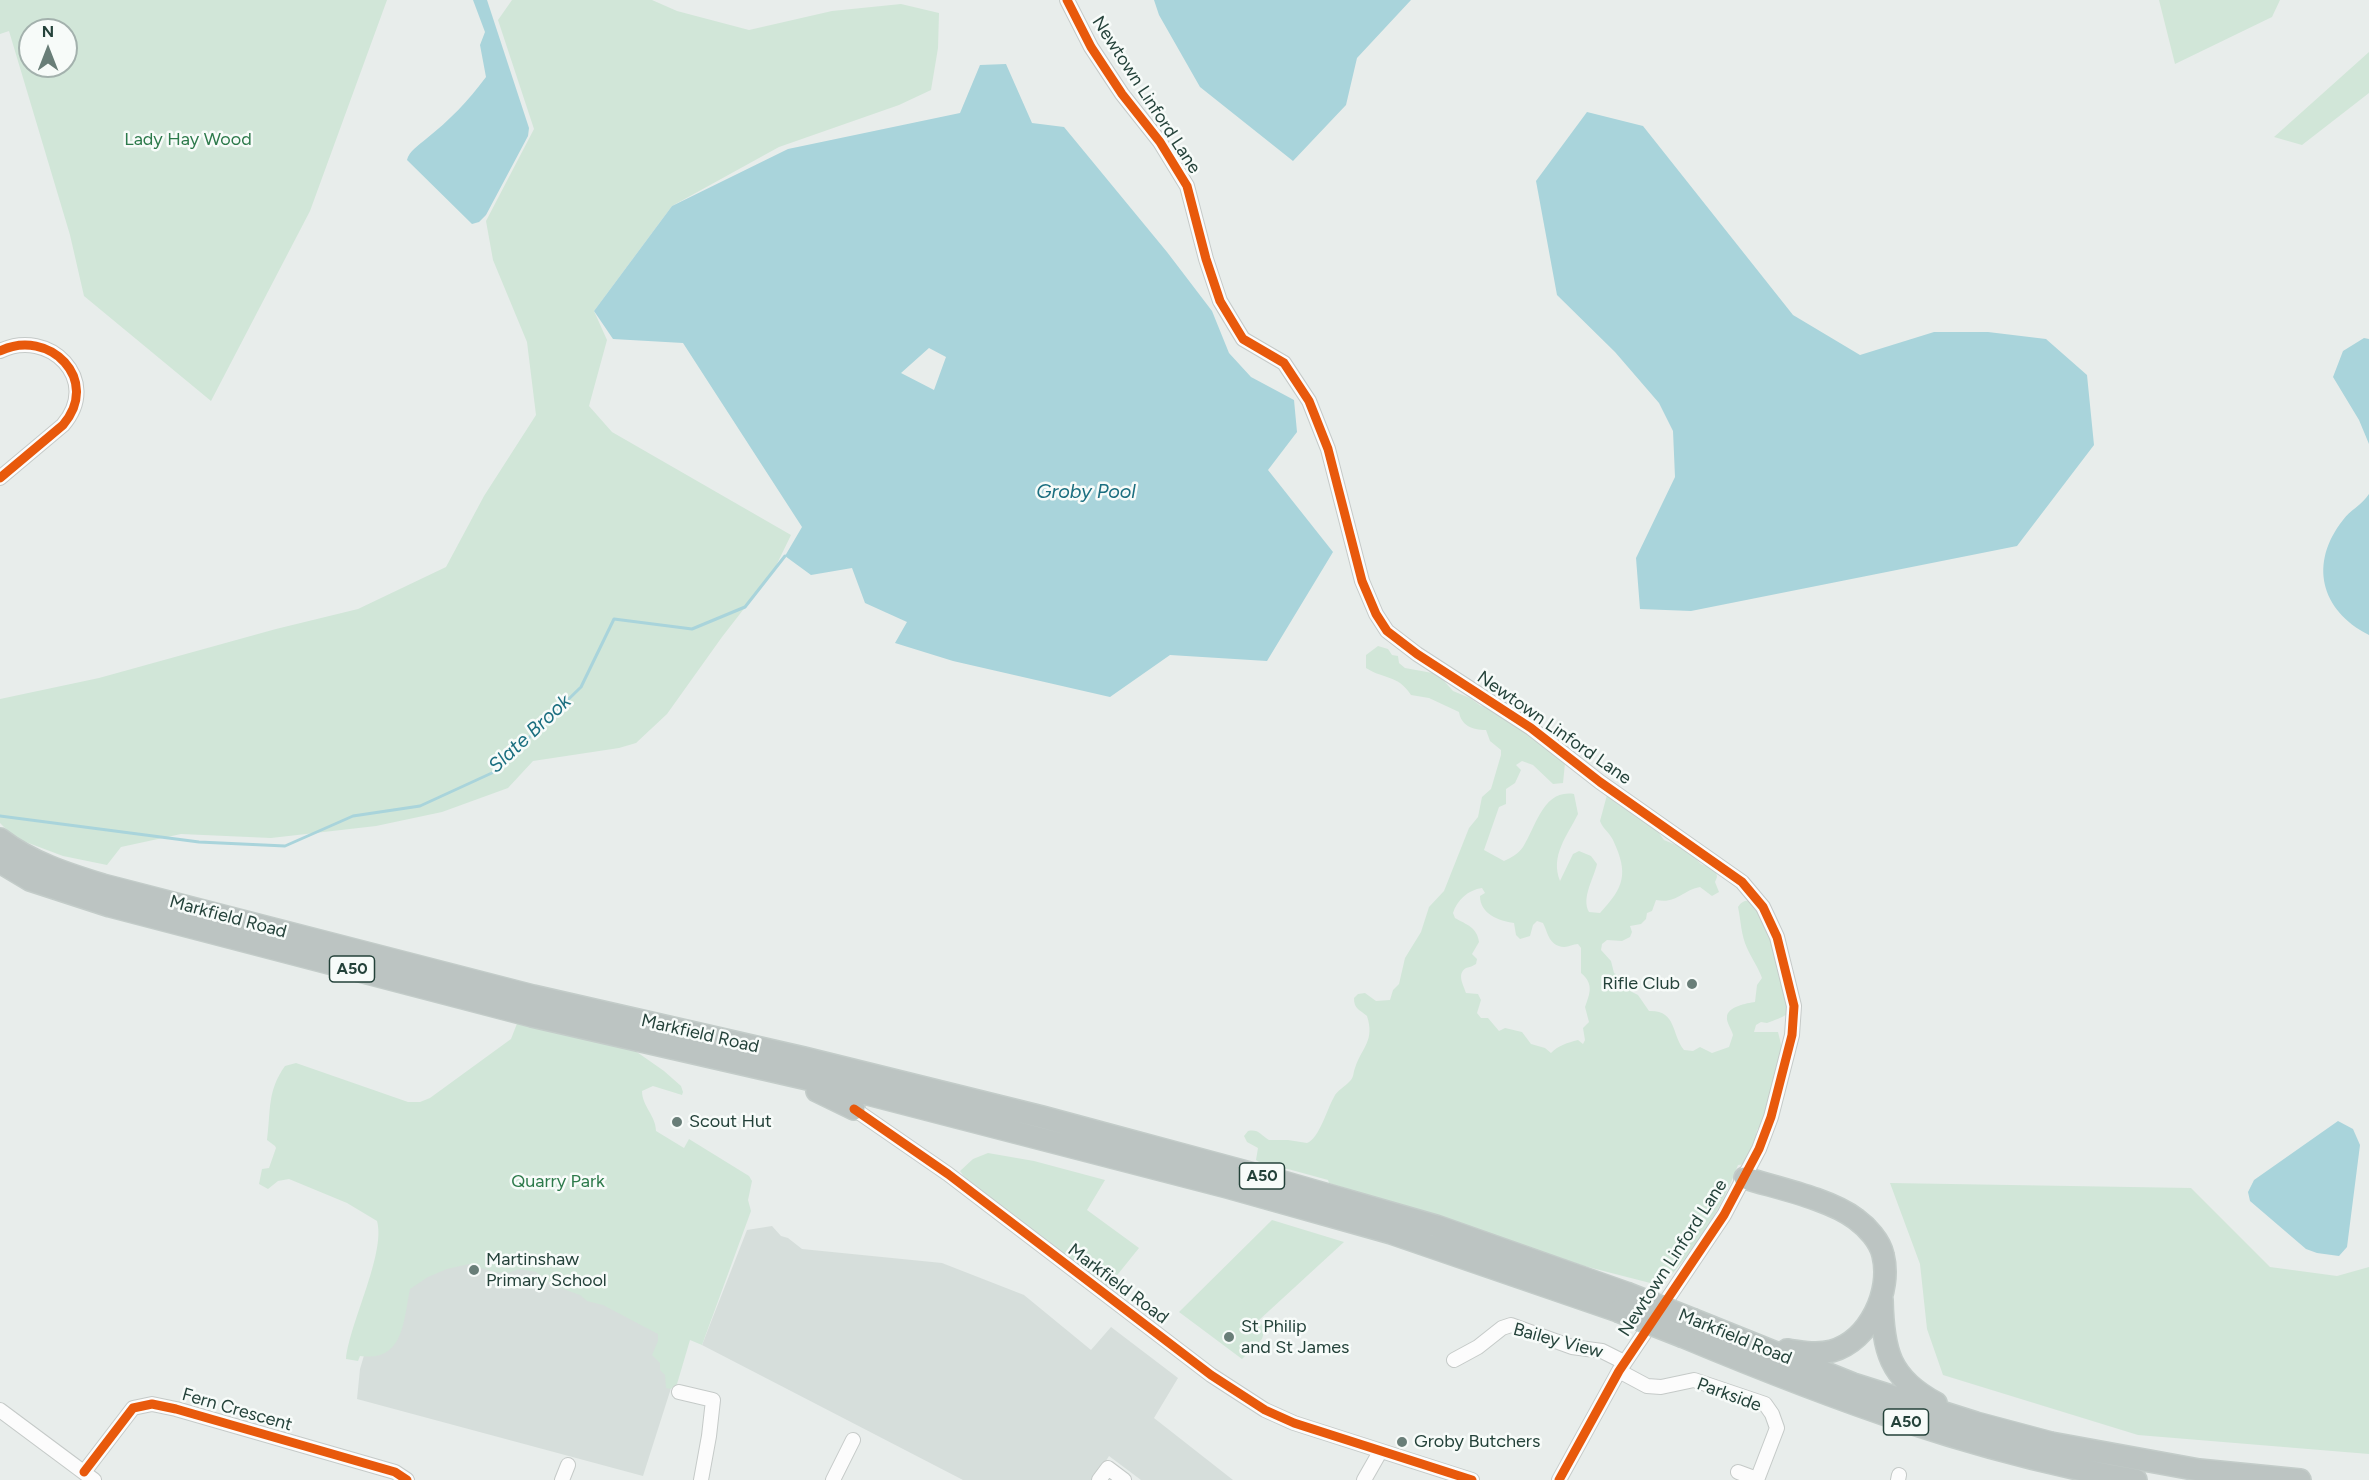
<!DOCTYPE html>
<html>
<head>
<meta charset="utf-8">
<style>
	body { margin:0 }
	#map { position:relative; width:2369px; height:1480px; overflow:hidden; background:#e8edeb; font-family:Figtree,sans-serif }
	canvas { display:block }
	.north { position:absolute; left:18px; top:18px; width:60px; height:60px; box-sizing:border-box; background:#f7fbf9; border:2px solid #a3b1ad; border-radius:50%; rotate:0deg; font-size:16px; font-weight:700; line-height:24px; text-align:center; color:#24423a }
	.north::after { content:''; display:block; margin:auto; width:21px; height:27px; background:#697e78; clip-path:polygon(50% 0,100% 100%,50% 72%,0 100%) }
</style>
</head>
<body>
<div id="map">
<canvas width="2369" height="1480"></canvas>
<div class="north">N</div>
</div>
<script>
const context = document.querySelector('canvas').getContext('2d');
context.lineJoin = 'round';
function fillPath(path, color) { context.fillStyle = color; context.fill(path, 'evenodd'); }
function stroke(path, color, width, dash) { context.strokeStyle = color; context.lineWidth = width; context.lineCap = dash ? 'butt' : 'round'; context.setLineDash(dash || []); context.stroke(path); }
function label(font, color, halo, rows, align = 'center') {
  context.font = font + ' Figtree,sans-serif'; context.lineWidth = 5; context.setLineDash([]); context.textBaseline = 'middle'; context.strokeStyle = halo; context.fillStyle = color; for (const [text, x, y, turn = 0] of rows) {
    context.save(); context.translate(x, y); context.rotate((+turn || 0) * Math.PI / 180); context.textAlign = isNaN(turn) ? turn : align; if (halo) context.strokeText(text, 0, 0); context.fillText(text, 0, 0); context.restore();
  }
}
const built = new Path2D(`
	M 411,1196 L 687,1338 L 643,1476 L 357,1399 L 360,1369 Z
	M 772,1226 L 781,1236 L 788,1238 L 802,1249 L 942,1263 L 1024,1295 L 1091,1350 L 1111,1327 L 1178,1378 L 1154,1418 L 1233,1480 L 1141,1480 L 1109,1456 L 1094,1480 L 963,1480 L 702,1345 L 747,1230 Z`);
const green = new Path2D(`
	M 0,0 L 387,0 L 310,211 L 211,401 L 84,296 L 70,235 L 9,31 L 0,34 ZM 30,30 L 66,30 L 66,66 L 30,66 Z
	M 512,0 L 652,0 L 677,11 L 749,30 L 832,11 L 901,4 L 939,13 L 938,48 L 931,90 L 899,105 L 779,147 L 672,206 L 594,311 L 607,340 L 589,406 L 612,432 L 791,535 L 774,570 L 722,637 L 667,714 L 636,743 L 619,748 L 533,761 L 508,788 L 442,812 L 376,826 L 271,838 L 181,834 L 121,847 L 107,865 L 63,856 L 15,838 L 0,823 L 0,699 L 99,678 L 276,629 L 358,609 L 446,567 L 484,496 L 536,415 L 527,342 L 493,260 L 486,221 L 534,129 L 498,20 Z
	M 2159,0 L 2280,0 L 2272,17 L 2175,64 Z
	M 2369,52 L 2369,93 L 2302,145 L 2274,137 Z
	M 1378,646 L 1388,649 L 1392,655 L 1398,656 L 1399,663 L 1405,668 L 1438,674 L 1453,691 L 1470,698 L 1481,706 L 1491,707 L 1513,722 L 1565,763 L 1563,783 L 1553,784 L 1533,765 L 1522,761 L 1516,765 L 1521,770 L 1515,783 L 1506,789 L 1506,804 L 1499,807 L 1484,850 L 1504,861 C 1511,858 1518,854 1523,847 C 1536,827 1543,789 1574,794 L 1578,814 C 1567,836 1550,856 1560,881 L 1573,854 L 1579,851 L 1591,856 L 1597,864 C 1594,878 1581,898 1589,912 L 1600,913 C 1624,887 1629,874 1613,840 C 1609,832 1603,829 1600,821 L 1607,795 L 1635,816 L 1651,822 L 1664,840 L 1686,849 L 1701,864 L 1716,870 L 1717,877 L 1715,882 L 1719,892 L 1712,896 L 1700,887 C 1681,891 1677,904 1656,900 L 1652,911 L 1647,913 L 1646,919 L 1641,924 L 1630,926 L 1632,932 L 1630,937 L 1622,941 L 1607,940 L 1602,944 L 1601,950 L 1611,961 L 1614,973 L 1626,981 L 1630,991 L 1638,995 L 1649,1011 C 1677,1010 1671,1034 1684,1050 L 1693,1051 L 1700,1047 L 1712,1053 L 1729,1047 L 1733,1035 C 1732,1030 1726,1022 1727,1017 C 1727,1007 1747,1003 1755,1002 L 1757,985 L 1762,978 C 1758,967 1752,959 1747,948 C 1741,935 1741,921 1738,907 C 1743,899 1749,900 1757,903 L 1771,932 L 1772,946 L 1779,962 L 1788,1013 C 1783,1018 1774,1020 1767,1023 L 1761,1022 L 1756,1025 L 1754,1032 L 1778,1032 L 1784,1056 L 1765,1120 L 1757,1130 L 1755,1141 L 1757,1151 L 1746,1164 L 1738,1165 C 1721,1211 1694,1250 1662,1286 L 1584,1266 L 1482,1231 L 1329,1183 L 1328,1180 L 1288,1169 L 1268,1168 L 1256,1160 L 1258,1148 L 1247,1142 L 1244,1136 L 1248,1131 C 1259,1129 1260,1135 1269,1140 L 1288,1140 L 1307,1143 C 1319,1139 1327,1109 1334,1097 C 1337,1090 1345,1087 1350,1081 C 1354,1077 1353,1073 1355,1068 C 1362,1047 1375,1041 1367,1016 C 1359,1009 1354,1009 1354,998 L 1358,994 L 1365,993 L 1376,1001 L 1390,1000 L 1393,990 L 1399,984 L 1405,958 L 1421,932 L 1429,907 L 1444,891 L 1469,828 L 1478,817 L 1482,797 L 1491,789 L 1501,755 L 1501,750 L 1490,741 L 1486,730 C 1472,730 1461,725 1459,712 L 1429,698 L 1411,695 C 1397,674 1385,680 1366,668 L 1366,655 ZM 1482,888 L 1485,893 L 1480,896 C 1480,914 1499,921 1514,923 L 1516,935 L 1520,939 L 1530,936 L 1533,925 L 1537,921 L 1543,923 C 1548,933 1549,946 1564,947 C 1569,947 1573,944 1578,944 L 1581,948 L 1581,973 C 1594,984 1590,993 1585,1007 L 1589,1022 L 1583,1028 L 1585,1040 L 1583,1044 L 1578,1040 C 1567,1043 1559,1045 1551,1053 L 1545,1048 L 1531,1044 L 1522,1032 L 1505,1028 L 1499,1031 L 1488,1018 L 1481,1018 L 1477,1013 L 1481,1000 L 1478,994 L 1466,993 C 1464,986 1456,974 1466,968 C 1470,967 1473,966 1476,964 L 1477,959 L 1472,954 L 1479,942 C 1477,927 1467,925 1455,918 L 1453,913 C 1457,900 1468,890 1482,888 Z
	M 518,1021 L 634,1050 L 664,1071 L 681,1086 L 683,1092 L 682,1095 L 653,1086 L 642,1091 C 642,1106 656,1116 656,1131 L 684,1148 L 689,1139 L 749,1176 L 752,1181 L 748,1200 L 751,1211 L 702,1345 L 690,1340 L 677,1384 L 671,1389 L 666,1388 L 665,1375 L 660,1370 L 660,1363 L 652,1355 L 658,1341 L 658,1334 L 603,1305 L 587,1301 L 580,1295 L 555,1286 L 536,1272 L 519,1269 L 508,1273 L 494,1272 L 469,1264 L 447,1269 L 428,1277 L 410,1289 C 403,1322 404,1362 360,1356 L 358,1361 L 346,1359 C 350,1322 386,1253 377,1221 L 347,1203 L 289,1179 L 278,1181 L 268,1189 L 259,1184 L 262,1169 L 269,1168 L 276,1148 L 275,1146 L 267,1140 C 271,1110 267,1091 285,1066 L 296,1063 L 408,1102 L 420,1102 L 430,1098 L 511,1039 Z
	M 988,1153 L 1034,1161 L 1105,1180 L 1087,1210 L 1139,1248 L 1106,1289 L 965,1178 L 960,1171 L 973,1159 Z
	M 1890,1183 L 2191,1188 L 2270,1267 L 2337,1276 L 2369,1267 L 2369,1454 L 2138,1435 L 1943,1375 L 1927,1329 L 1920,1264 Z
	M 1272,1220 L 1344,1242 L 1258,1321 L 1265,1328 L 1262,1339 L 1242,1359 L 1179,1312 Z`);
const water = new Path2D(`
	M 473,0 L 487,0 L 529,128 L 528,136 L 486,215 L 479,222 L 472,224 L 407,160 C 409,151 419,145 426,139 C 450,120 468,101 486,77 L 480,45 L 485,32 Z
	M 1154,0 L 1411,0 L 1357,58 L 1346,105 L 1293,161 L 1200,87 L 1159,15 Z
	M 1006,64 L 1032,123 L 1064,127 L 1167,252 L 1212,311 L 1229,353 L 1251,377 L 1294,400 L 1297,432 L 1268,470 L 1333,552 L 1267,661 L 1170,655 L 1110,697 L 953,661 L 895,643 L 907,622 L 865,603 L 852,568 L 811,575 L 785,556 L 802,527 L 683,343 L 613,339 L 594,311 L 672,206 L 788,149 L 960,113 L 980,65 ZM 929,348 L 946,357 L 934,390 L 901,373 Z
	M 1587,112 L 1643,126 L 1793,315 L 1860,355 L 1934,332 L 1988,332 L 2046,339 L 2087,375 L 2094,445 L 2017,546 L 1691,611 L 1640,609 L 1636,558 L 1675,477 L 1673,431 L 1659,403 L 1615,352 L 1557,295 L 1536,181 Z
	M 2364,338 L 2369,339 L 2369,444 L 2359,420 L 2333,377 L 2343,351 Z
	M 2369,494 L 2369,635 C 2320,610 2309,563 2343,520 C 2350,510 2362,505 2369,494 Z
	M 2338,1121 L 2353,1129 L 2360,1145 L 2347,1247 L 2339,1256 L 2317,1253 L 2306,1249 L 2250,1201 L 2248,1192 L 2254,1180 Z`);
const stream = new Path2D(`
	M 0,816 L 199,842 L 285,846 L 353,816 L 420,806 L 494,772 L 581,687 L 614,619 L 692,629 L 745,607 L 785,556`);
const minor = new Path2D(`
	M 1067,0 L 1091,47 L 1122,94 L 1160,142 L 1187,186 L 1206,259 L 1220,301 L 1243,339 L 1284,363 L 1309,401 L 1328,449 L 1362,581 L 1376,614 L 1387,631 L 1417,654 L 1531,728 L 1600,782 L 1742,882 L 1763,907 L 1777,937 L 1794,1006 L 1792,1035 L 1771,1117 L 1759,1149 L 1724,1215 L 1619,1371 L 1559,1480
	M 0,351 C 49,327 102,380 63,425 L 0,478
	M 854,1109 L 948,1174 L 1211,1375 L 1265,1410 L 1294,1423 L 1472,1480
	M 1454,1360 L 1478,1347 L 1502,1328 L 1511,1325 L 1572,1347 L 1602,1351 L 1624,1362
	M 1619,1371 L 1647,1386 L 1661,1387 L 1694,1380 L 1765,1404 L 1772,1414 L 1777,1428 L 1757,1480
	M 679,1392 L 713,1400 L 709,1436 L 701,1480
	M 0,1410 L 94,1480
	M 84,1472 L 133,1408 L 152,1404 L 176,1409 L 395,1472 L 407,1480
	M 1738,1472 L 1757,1479
	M 562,1480 L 568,1465
	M 833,1480 L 853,1440
	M 1099,1480 L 1108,1468 L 1124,1480
	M 1364,1480 L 1380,1452
	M 1898,1480 L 1899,1475`);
const highway = new Path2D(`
	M 0,839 C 30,862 67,874 103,885 L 533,996 L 804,1058 L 1042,1117 L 1276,1180 L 1436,1226 L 1626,1293
	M 0,862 L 30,880 L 110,906 L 532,1016 L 825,1083 L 1227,1187 L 1391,1233 L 1618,1311
	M 817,1091 L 854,1109
	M 1745,1178 C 1777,1188 1830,1199 1856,1219 C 1867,1227 1880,1241 1883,1255 C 1892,1291 1870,1340 1832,1351 C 1817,1355 1801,1352 1787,1350
	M 1882,1300 C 1883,1350 1889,1378 1936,1403
	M 1694,1320 L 1853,1384 L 1976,1423 L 2051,1443 L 2199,1470 L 2300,1480
	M 1684,1337 C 1830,1398 1979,1454 2136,1480`);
const highwayBridge = new Path2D(`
	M 1626,1293 L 1694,1320
	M 1618,1311 L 1684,1337`);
const cycleway = new Path2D(`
	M 1067,0 L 1091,47 L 1122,94 L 1160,142 L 1187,186 L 1206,259 L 1220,301 L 1243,339 L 1284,363 L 1309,401 L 1328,449 L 1362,581 L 1376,614 L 1387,631 L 1417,654 L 1531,728 L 1600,782 L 1742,882 L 1763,907 L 1777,937 L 1794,1006 L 1792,1035 L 1771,1117 L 1759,1149 L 1724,1215 L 1619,1371 L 1559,1480
	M 0,351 C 49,327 102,380 63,425 L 0,478
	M 854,1109 L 948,1174 L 1211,1375 L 1265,1410 L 1294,1423 L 1472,1480
	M 84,1472 L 133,1408 L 152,1404 L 176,1409 L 395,1472 L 407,1480`);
const markers = [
	[1692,984,6,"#697e78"],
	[677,1122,6,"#697e78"],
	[474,1270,6,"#697e78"],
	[1229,1337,6,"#697e78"],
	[1402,1442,6,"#697e78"]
];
const shields = [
	[352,969,45],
	[1262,1176,45],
	[1906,1422,45]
];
const shieldNames = [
	["A50",352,969],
	["A50",1262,1176],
	["A50",1906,1422]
];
const streetNames = [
	["Newtown Linford Lane",1146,95,57],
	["Newtown Linford Lane",1554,728,35],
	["Markfield Road",228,917,15],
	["Markfield Road",700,1034,13],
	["Newtown Linford Lane",1673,1258,-57],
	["Markfield Road",1118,1284,37],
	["Markfield Road",1735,1337,22],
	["Bailey View",1558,1341,15],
	["Parkside",1729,1395,20],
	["Fern Crescent",237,1410,16]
];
const parkNames = [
	["Lady Hay Wood",188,140],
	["Quarry Park",558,1182]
];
const poiNames = [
	["Rifle Club",1680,984,"right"],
	["Scout Hut",689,1122],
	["Martinshaw",486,1260],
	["Primary School",486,1281],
	["St Philip",1241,1327],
	["and St James",1241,1348],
	["Groby Butchers",1414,1442]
];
const waterNames = [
	["Groby Pool",1086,492],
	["Slate Brook",530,734,-43]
];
fillPath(built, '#d6dedb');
fillPath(green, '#d1e6d8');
fillPath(water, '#a9d4db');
stroke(stream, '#a9d4db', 3);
stroke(minor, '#c5cac8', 16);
stroke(highway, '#c3ccc9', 24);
stroke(minor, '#fcfcfc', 14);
stroke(highway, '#bcc4c2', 21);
stroke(highwayBridge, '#c3ccc9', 24, []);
stroke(highwayBridge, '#bcc4c2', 21);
stroke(cycleway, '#e8590c', 9);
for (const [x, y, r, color] of markers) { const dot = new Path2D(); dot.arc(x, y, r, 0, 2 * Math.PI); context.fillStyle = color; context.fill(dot); stroke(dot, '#f7fbf9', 2); }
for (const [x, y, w] of shields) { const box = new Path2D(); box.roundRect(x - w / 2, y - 13, w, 26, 4.5); context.fillStyle = '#f7fbf9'; context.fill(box); stroke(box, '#24423a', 1.5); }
label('bold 16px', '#24423a', null, shieldNames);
label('18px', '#24423a', '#f7fbf9', streetNames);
label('18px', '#2d7a4b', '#f7fbf9', parkNames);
label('18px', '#24423a', '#f7fbf9', poiNames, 'left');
label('italic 20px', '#1c6f80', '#f7fbf9', waterNames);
</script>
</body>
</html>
